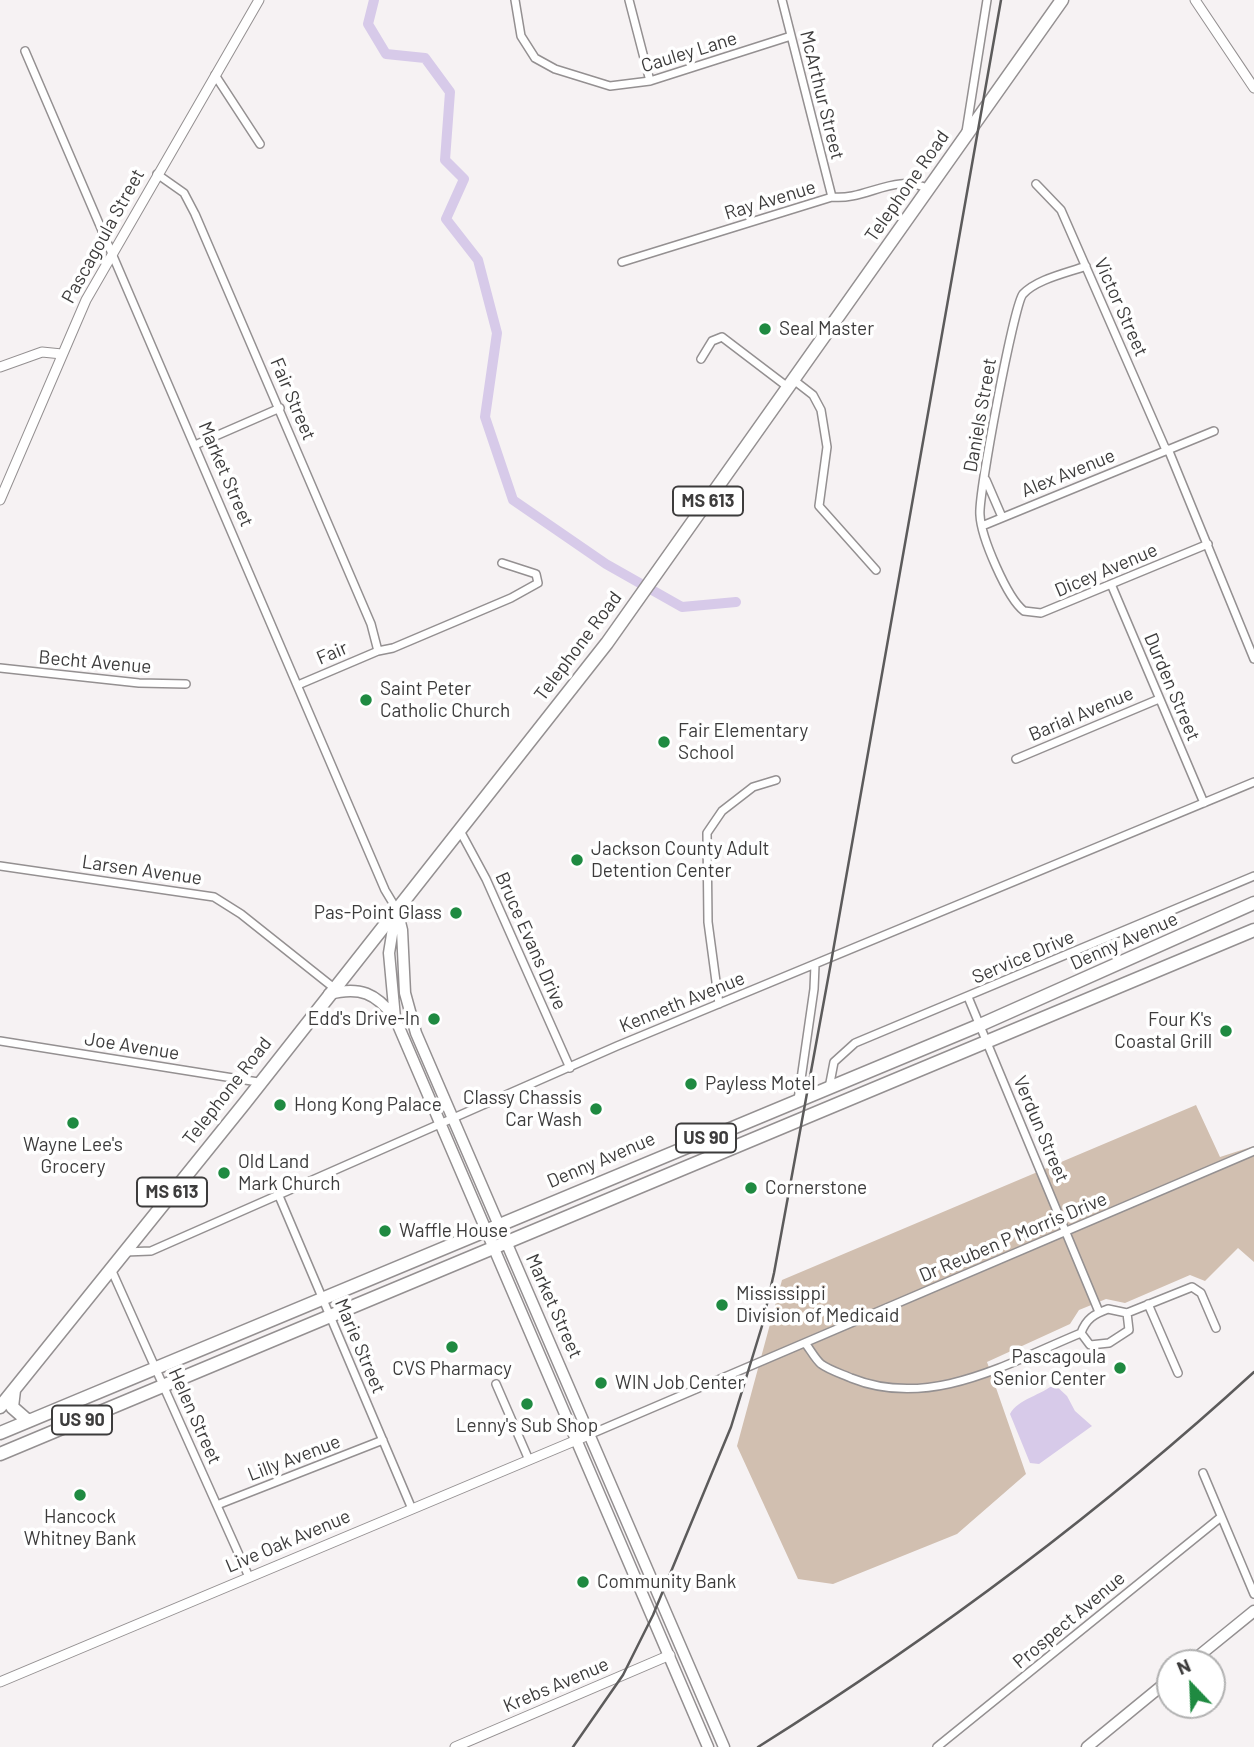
<!DOCTYPE html>
<html>
<head>
<meta charset="utf-8">
<style>
	body { margin:0 }
	#map { position:relative; width:1254px; height:1747px; overflow:hidden; background:#f6f2f3; font-family:Barlow,sans-serif }
	canvas { display:block }
	.north { position:absolute; left:1156px; top:1649px; width:70px; height:70px; box-sizing:border-box; background:#fff; border:2px solid #b1b1b1; border-radius:50%; rotate:337deg; font-size:19px; font-weight:700; line-height:28px; text-align:center; color:#3d3c3c }
	.north::after { content:''; display:block; margin:auto; width:24px; height:32px; background:#1f8a41; clip-path:polygon(50% 0,100% 100%,50% 72%,0 100%) }
</style>
</head>
<body>
<div id="map">
<canvas width="1254" height="1747"></canvas>
<div class="north">N</div>
</div>
<script>
const context = document.querySelector('canvas').getContext('2d');
context.lineJoin = 'round';
function fillPath(path, color) { context.fillStyle = color; context.fill(path, 'evenodd'); }
function stroke(path, color, width, dash) { context.strokeStyle = color; context.lineWidth = width; context.lineCap = dash ? 'butt' : 'round'; context.setLineDash(dash || []); context.stroke(path); }
function label(font, color, halo, rows, align = 'center') {
  context.font = font + ' Barlow,sans-serif'; context.lineWidth = 7; context.setLineDash([]); context.textBaseline = 'middle'; context.strokeStyle = halo; context.fillStyle = color; for (const [text, x, y, turn = 0] of rows) {
    context.save(); context.translate(x, y); context.rotate((+turn || 0) * Math.PI / 180); context.textAlign = isNaN(turn) ? turn : align; if (halo) context.strokeText(text, 0, 0); context.fillText(text, 0, 0); context.restore();
  }
}
const green = new Path2D(`
	M 1196,1105 L 1220,1157 L 1254,1146 L 1254,1262 L 1238,1248 L 1205,1281 L 1190,1275 L 1125,1303 L 1106,1299 L 1079,1310 L 1070,1324 L 987,1362 L 1026,1474 L 957,1534 L 833,1584 L 798,1579 L 737,1446 L 782,1280 Z`);
const water = new Path2D(`
	M 1054,1384 L 1067,1396 L 1075,1411 L 1092,1426 L 1039,1464 L 1030,1463 L 1010,1414 C 1018,1399 1042,1395 1054,1384 Z`);
const canal = new Path2D(`
	M 374,0 L 368,24 L 386,54 L 425,58 L 450,92 L 445,160 L 464,179 L 446,219 L 478,260 L 497,333 L 485,417 L 513,500 L 606,564 L 682,607 L 736,602`);
const minor = new Path2D(`
	M 515,0 L 521,36 L 535,58 L 555,69 L 610,86 L 650,81 L 791,36
	M 629,0 L 650,81
	M 782,0 L 832,197
	M 25,51 L 385,890 L 397,910
	M 215,75 L 260,144
	M 966,132 L 987,0
	M 157,174 L 184,193 L 195,214 L 371,624 L 378,651
	M 1036,184 L 1061,210 L 1166,450
	M 622,262 L 832,197 C 865,201 896,172 928,189
	M 1086,266 C 1067,273 1037,279 1023,294 C 1014,304 978,496 980,515 C 981,537 1007,598 1024,611 L 1041,613 L 1208,544
	M 701,359 L 712,341 L 722,337 L 789,388
	M 795,381 L 813,395 L 821,410 L 827,447 L 819,506 L 876,570
	M 195,445 L 280,408
	M 1168,449 L 1254,659
	M 986,480 L 1002,517
	M 982,526 L 1214,431
	M 1111,584 L 1204,803
	M 0,668 L 139,683 L 186,684
	M 298,685 L 378,651 L 393,648 L 511,598 L 538,583 L 536,574 L 502,563
	M 1016,759 L 1159,699
	M 459,829 L 486,879 L 570,1068
	M 0,866 L 214,897 L 241,914 L 334,988
	M 968,997 L 1099,1312
	M 719,1004 L 708,922 L 707,833 L 722,811 L 753,787 L 776,780
	M 0,1041 L 258,1082
	M 829,1088 L 834,1062 L 855,1043 L 1254,876
	M 798,1100 L 814,989 L 815,965
	M 279,1196 L 412,1509
	M 125,1252 L 151,1251 L 617,1046 L 1254,782
	M 111,1269 L 249,1577
	M 1148,1304 L 1178,1373
	M 1108,1309 L 1127,1313 L 1129,1330 L 1109,1343 L 1090,1345 L 1081,1333 C 1086,1319 1094,1314 1108,1309 Z
	M 1127,1313 L 1192,1287 L 1201,1293 L 1216,1328
	M 805,1343 C 810,1349 815,1359 821,1364 C 829,1370 842,1374 851,1378 C 930,1410 1008,1363 1081,1333
	M 496,1384 L 529,1460
	M 591,1434 L 1254,1151
	M 1203,1473 L 1254,1594
	M 217,1505 L 383,1440
	M 937,1747 L 1221,1517`);
const tertiary = new Path2D(`
	M 1195,0 L 1254,88
	M 0,367 L 42,352 L 62,354
	M 0,500 L 86,300 L 259,0
	M 0,1682 L 591,1434
	M 455,1747 L 670,1655`);
const secondary = new Path2D(`
	M 397,910 L 402,930 L 405,993 L 416,1033 L 724,1747
	M 395,916 L 389,953 L 395,1018 L 708,1747
	M 329,994 C 360,986 376,993 395,1018
	M 1190,1663 L 1254,1611
	M 1087,1747 L 1170,1679`);
const primary = new Path2D(`
	M 14,1390 L 12,1407 L 28,1421
	M 0,1407 L 244,1104 L 607,643 L 1062,0
	M 0,1433 L 980,1025 L 1254,903
	M 0,1454 L 1254,930`);
const rail = new Path2D(`
	M 573,1747 L 623,1675 L 653,1615 L 731,1427 L 762,1326 L 774,1273 L 832,957 L 1001,0
	M 758,1747 C 935,1636 1100,1513 1254,1372`);
const markers = [
	[765,329,7,"#1f8a41"],
	[366,700,7,"#1f8a41"],
	[664,742,7,"#1f8a41"],
	[577,860,7,"#1f8a41"],
	[456,913,7,"#1f8a41"],
	[434,1019,7,"#1f8a41"],
	[1226,1031,7,"#1f8a41"],
	[691,1084,7,"#1f8a41"],
	[280,1105,7,"#1f8a41"],
	[596,1109,7,"#1f8a41"],
	[73,1123,7,"#1f8a41"],
	[224,1173,7,"#1f8a41"],
	[751,1188,7,"#1f8a41"],
	[385,1231,7,"#1f8a41"],
	[722,1305,7,"#1f8a41"],
	[452,1347,7,"#1f8a41"],
	[1120,1368,7,"#1f8a41"],
	[601,1383,7,"#1f8a41"],
	[527,1404,7,"#1f8a41"],
	[80,1495,7,"#1f8a41"],
	[583,1582,7,"#1f8a41"]
];
const shields = [
	[708,501,70],
	[706,1138,60],
	[172,1192,70],
	[82,1420,60]
];
const shieldNames = [
	["MS 613",708,501],
	["US 90",706,1138],
	["MS 613",172,1192],
	["US 90",82,1420]
];
const streetNames = [
	["Cauley Lane",689,52,-17],
	["McArthur Street",822,95,76],
	["Telephone Road",907,186,-55],
	["Ray Avenue",770,200,-17],
	["Pascagoula Street",103,236,-61],
	["Victor Street",1121,307,66],
	["Fair Street",293,399,67],
	["Daniels Street",980,415,-80],
	["Alex Avenue",1068,473,-22],
	["Market Street",226,474,67],
	["Dicey Avenue",1106,570,-23],
	["Telephone Road",578,646,-53],
	["Fair",332,653,-23],
	["Becht Avenue",95,662,5],
	["Durden Street",1172,687,67],
	["Barial Avenue",1081,714,-23],
	["Larsen Avenue",142,870,8],
	["Bruce Evans Drive",531,941,66],
	["Denny Avenue",1124,941,-24],
	["Service Drive",1023,957,-23],
	["Kenneth Avenue",682,1002,-22],
	["Joe Avenue",132,1046,9],
	["Telephone Road",227,1091,-52],
	["Verdun Street",1041,1129,67],
	["Denny Avenue",601,1160,-23],
	["Dr Reuben P Morris Drive",1013,1237,-23],
	["Market Street",554,1306,66],
	["Marie Street",360,1346,67],
	["Helen Street",195,1416,66],
	["Lilly Avenue",294,1458,-21],
	["Live Oak Avenue",288,1541,-23],
	["Prospect Avenue",1069,1620,-40],
	["Krebs Avenue",556,1685,-23]
];
const poiNames = [
	["Seal Master",779,329],
	["Saint Peter",380,689],
	["Catholic Church",380,711],
	["Fair Elementary",678,731],
	["School",678,753],
	["Jackson County Adult",591,849],
	["Detention Center",591,871],
	["Pas-Point Glass",442,913,"right"],
	["Edd's Drive-In",420,1019,"right"],
	["Four K's",1212,1020,"right"],
	["Coastal Grill",1212,1042,"right"],
	["Payless Motel",705,1084],
	["Classy Chassis",582,1098,"right"],
	["Car Wash",582,1120,"right"],
	["Hong Kong Palace",294,1105],
	["Wayne Lee's",73,1145,"center"],
	["Grocery",73,1167,"center"],
	["Old Land",238,1162],
	["Mark Church",238,1184],
	["Cornerstone",765,1188],
	["Waffle House",399,1231],
	["Mississippi",736,1294],
	["Division of Medicaid",736,1316],
	["Pascagoula",1106,1357,"right"],
	["Senior Center",1106,1379,"right"],
	["CVS Pharmacy",452,1369,"center"],
	["WIN Job Center",615,1383],
	["Lenny's Sub Shop",527,1426,"center"],
	["Hancock",80,1517,"center"],
	["Whitney Bank",80,1539,"center"],
	["Community Bank",597,1582]
];
fillPath(green, '#d1bfb0');
fillPath(water, '#d7cae9');
stroke(canal, '#d7cae9', 10);
stroke(minor, '#949091', 10);
stroke(tertiary, '#949091', 11);
stroke(secondary, '#949091', 13);
stroke(primary, '#949091', 15);
stroke(minor, '#fff', 7);
stroke(tertiary, '#fff', 9);
stroke(secondary, '#fff', 10);
stroke(primary, '#fff', 12);
stroke(rail, '#5c5b5b', 2.5);
for (const [x, y, r, color] of markers) { const dot = new Path2D(); dot.arc(x, y, r, 0, 2 * Math.PI); context.fillStyle = color; context.fill(dot); stroke(dot, '#fff', 2.5); }
for (const [x, y, w] of shields) { const box = new Path2D(); box.roundRect(x - w / 2, y - 14.5, w, 29, 5); context.fillStyle = '#fff'; context.fill(box); stroke(box, '#3d3c3c', 2); }
label('bold 18px', '#3d3c3c', null, shieldNames);
label('19px', '#3d3c3c', '#fff', streetNames);
label('19px', '#3d3c3c', '#fff', poiNames, 'left');
</script>
</body>
</html>
